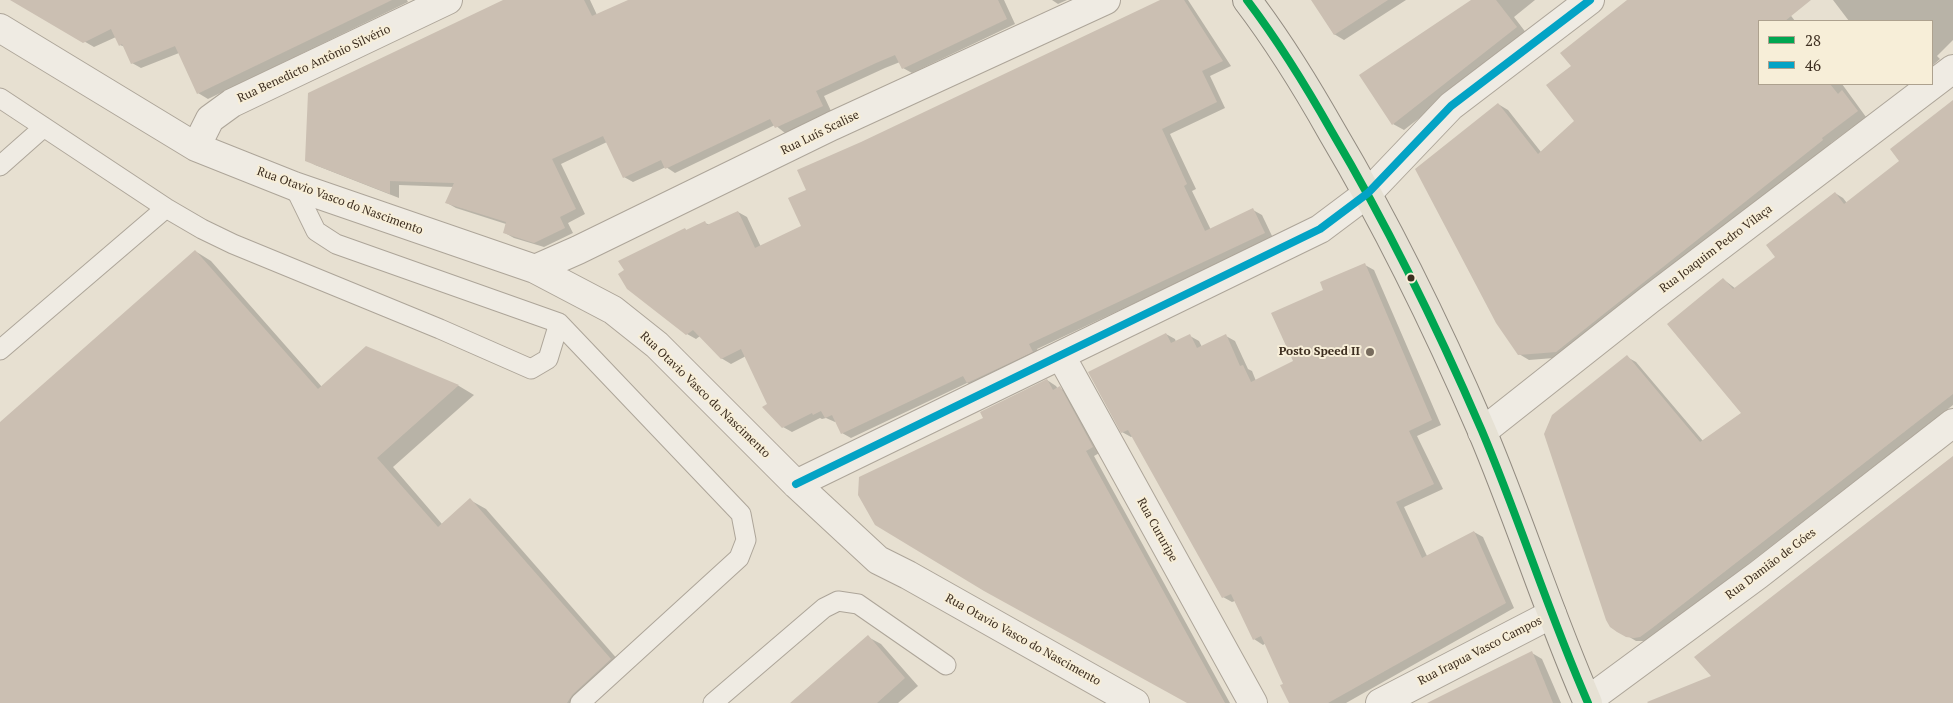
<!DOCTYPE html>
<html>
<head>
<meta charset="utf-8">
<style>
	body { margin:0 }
	#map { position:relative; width:1953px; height:703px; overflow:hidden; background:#e7e0d1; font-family:"PT Serif",serif }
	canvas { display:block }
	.legend { position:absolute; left:1758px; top:20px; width:175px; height:65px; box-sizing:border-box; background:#f7eed8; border:1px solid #ada18e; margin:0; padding:6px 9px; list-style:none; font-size:15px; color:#3d2e20 }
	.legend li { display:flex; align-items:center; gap:10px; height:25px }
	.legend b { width:25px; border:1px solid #ada18e }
</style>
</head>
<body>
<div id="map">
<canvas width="1953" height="703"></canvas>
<ul class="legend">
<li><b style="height:6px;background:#00a651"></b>28</li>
<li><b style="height:6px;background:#03a3c5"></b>46</li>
</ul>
</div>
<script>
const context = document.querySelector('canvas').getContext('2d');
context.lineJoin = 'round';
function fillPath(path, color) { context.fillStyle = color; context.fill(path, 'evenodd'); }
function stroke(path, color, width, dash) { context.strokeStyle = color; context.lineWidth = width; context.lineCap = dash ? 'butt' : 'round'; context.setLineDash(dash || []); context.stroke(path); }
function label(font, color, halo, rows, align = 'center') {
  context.font = font + ' "PT Serif",serif'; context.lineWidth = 4; context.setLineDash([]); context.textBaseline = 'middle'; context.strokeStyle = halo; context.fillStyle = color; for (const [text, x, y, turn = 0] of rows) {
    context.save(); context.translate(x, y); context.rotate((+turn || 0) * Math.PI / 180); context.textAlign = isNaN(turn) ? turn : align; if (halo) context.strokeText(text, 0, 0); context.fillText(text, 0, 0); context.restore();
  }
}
const shadow = new Path2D(`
	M 34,0 L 407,0 L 408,2 L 208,99 L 198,93 L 179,53 L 141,68 L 132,63 L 125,47 L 120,45 L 116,37 L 94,47 L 42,17 Z
	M 506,0 L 590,0 L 597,15 L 631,0 L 1004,0 L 1015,24 L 912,73 L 903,68 L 900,62 L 885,68 L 824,96 L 831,111 L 785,133 L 775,125 L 675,173 L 666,167 L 633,182 L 624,177 L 607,142 L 561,164 L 585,214 L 568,223 L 573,233 L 544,247 L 514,238 L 505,233 L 506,224 L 456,208 L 447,203 L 454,187 L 399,185 L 399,198 L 315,165 L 306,160 Z
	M 1052,0 L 1067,0 L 1058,4 Z
	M 1162,0 L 1188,0 L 1231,66 L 1210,76 L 1225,108 L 1170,134 L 1196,189 L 1192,191 L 1211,230 L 1253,210 L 1262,215 L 1273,238 L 1037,349 L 1041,357 L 977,388 L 967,383 L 851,438 L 842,433 L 837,421 L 835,422 L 826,418 L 822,419 L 820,418 L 792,432 L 783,427 L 769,404 L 746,356 L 731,364 L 721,358 L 700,336 L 696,339 L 687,334 L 626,270 L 685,229 L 687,231 L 705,223 L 710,225 L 738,212 L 747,217 L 761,247 L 803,227 L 808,190 L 861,143 Z
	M 1312,0 L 1406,0 L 1344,40 L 1334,34 Z
	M 1473,0 L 1535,0 L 1514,17 L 1527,34 L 1404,130 L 1393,124 Z
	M 1628,0 L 1779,0 L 1795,21 L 1759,21 L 1759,84 L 1842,84 L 1866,117 L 1831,143 L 1832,146 L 1566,357 L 1529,360 L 1519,354 L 1498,104 L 1508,110 L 1541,152 L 1576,121 L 1573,67 Z
	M 1833,0 L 1953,0 L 1953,40 L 1937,56 L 1940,59 L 1932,66 L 1932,21 L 1849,21 Z
	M 1953,102 L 1953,405 L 1649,641 L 1636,641 L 1611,626 L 1627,357 L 1636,362 L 1703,441 L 1742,413 L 1723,279 L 1736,289 L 1777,257 L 1835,193 L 1843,198 L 1847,203 L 1901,161 Z
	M 195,251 L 211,261 L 322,387 L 366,348 L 459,386 L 474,395 L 393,467 L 442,524 L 470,500 L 486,509 L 626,669 L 589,703 L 0,703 L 0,424 Z
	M 1365,265 L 1374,270 L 1441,425 L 1417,436 L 1443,489 L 1404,507 L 1427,556 L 1474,532 L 1483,537 L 1514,608 L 1346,703 L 1290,703 L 1284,684 L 1266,643 L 1263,645 L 1254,639 L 1235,601 L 1232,602 L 1223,597 L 1133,436 L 1131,437 L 1122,432 L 1166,334 L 1175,339 L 1176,342 L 1190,336 L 1199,341 L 1202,347 L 1226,336 L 1235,341 L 1248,369 L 1252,371 L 1256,381 L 1294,362 L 1325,291 Z
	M 1047,380 L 1056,386 L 1058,389 L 1060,388 L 1069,393 L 1101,452 L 1094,456 L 1230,703 L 1189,703 L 984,418 Z
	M 868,637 L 881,644 L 918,686 L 898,703 L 792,703 Z
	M 1532,653 L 1542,659 L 1561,703 L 1431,703 Z`);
const building = new Path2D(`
	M 10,0 L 392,0 L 197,94 L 175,46 L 131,64 L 122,44 L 119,46 L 111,29 L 83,43 Z
	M 503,0 L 584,0 L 592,16 L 628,0 L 998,0 L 1007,19 L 902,69 L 895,55 L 876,63 L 816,91 L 823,106 L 775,128 L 770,119 L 665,169 L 661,160 L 623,178 L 603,136 L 552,159 L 576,209 L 560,217 L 565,228 L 534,243 L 503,233 L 506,222 L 445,203 L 454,183 L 390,181 L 390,194 L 305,161 L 308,93 Z
	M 1160,0 L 1184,0 L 1223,61 L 1202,71 L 1217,102 L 1162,129 L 1187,184 L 1184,186 L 1205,231 L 1253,208 L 1265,233 L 1029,344 L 1033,352 L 967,383 L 963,376 L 841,434 L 832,415 L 825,418 L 821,411 L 813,415 L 812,413 L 782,428 L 762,407 L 767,404 L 741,349 L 721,359 L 693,330 L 686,335 L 627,289 L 618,274 L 624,270 L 618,261 L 685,228 L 686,230 L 705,221 L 707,225 L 738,211 L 755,248 L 801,226 L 788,198 L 806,190 L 797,170 L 861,142 Z
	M 1311,0 L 1388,0 L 1334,35 Z
	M 1471,0 L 1496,0 L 1517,27 L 1392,125 L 1359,75 Z
	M 1627,0 L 1811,0 L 1785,21 L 1759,21 L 1759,84 L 1830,84 L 1838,94 L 1842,90 L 1858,111 L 1822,138 L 1823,140 L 1556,352 L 1518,355 L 1496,323 L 1415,169 L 1498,103 L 1538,154 L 1574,121 L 1546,85 L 1571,66 L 1560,53 Z
	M 1953,100 L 1953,394 L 1651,629 L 1640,637 L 1634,638 L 1626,637 L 1617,632 L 1610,627 L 1606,620 L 1544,434 L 1552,415 L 1627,355 L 1700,442 L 1741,413 L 1667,324 L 1723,278 L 1733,289 L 1775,257 L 1766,245 L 1835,192 L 1844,204 L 1899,161 L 1890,149 Z
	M 195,250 L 318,389 L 366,346 L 459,385 L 377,458 L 438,527 L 470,498 L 611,659 L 572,695 L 567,703 L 0,703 L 0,422 Z
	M 1365,263 L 1432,420 L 1409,431 L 1434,484 L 1396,502 L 1422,558 L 1474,531 L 1506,603 L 1328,703 L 1289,703 L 1280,685 L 1283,684 L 1261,636 L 1253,640 L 1231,594 L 1222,598 L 1128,430 L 1121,433 L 1088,372 L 1166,333 L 1171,343 L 1190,334 L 1197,348 L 1226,334 L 1240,366 L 1243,365 L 1251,382 L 1293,361 L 1271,313 L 1323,290 L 1320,282 Z
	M 1047,379 L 1053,390 L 1060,386 L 1093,447 L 1086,451 L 1225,703 L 1187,703 L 984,591 L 875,525 L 858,495 L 859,477 L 983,418 L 980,412 Z
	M 1953,456 L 1953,703 L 1648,703 L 1647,702 L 1711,676 L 1694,657 Z
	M 868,635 L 905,678 L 877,703 L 790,703 Z
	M 1532,651 L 1553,703 L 1427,703 L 1477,678 Z`);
const service = new Path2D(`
	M 0,98 L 166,208 L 202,229 L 233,244 L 440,329 L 531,369 L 548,359 L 559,323 L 336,244 L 316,231 L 294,186
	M 0,166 L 44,127
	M 559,323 L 741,514 L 746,540 L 739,558 L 580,703
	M 0,350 L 166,208
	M 713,703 L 824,608 L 838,601 L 858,604 L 946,665`);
const minor = new Path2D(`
	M 0,28 L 196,147 L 294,186 L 535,269 L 613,310 L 657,345 L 796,484 L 878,560 L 908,575 L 1135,703
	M 196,147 L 210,119 L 232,103 L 448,0
	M 535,269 L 578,250 L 832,126 L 1106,0
	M 1061,356 L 1253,703
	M 1482,432 L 1649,300 L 1953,69
	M 796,484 L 1320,229 L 1368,193 L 1451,106 L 1590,0
	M 1587,701 L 1758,575 L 1953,423
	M 1380,703 L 1552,614`);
const primary = new Path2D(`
	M 1247,0 C 1279,42 1306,86 1332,132 C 1389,228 1438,329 1482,431 C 1520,521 1549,614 1588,703`);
const bus1 = new Path2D(`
	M 1247,0 C 1279,42 1306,86 1332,132 C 1389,228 1438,329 1482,431 C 1520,521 1549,614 1588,703`);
const bus2 = new Path2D(`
	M 796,484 L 1320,229 L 1368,193 L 1451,106 L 1590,0`);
const markers = [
	[1411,278,4.5,"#3d2e20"],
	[1370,352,5,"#786c5e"]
];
const streetNames = [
	["Rua Benedicto Antônio Silvério",314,64,-25],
	["Rua Luís Scalise",820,133,-26],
	["Rua Otavio Vasco do Nascimento",340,201,20],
	["Rua Joaquim Pedro Vilaça",1716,249,-37],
	["Rua Otavio Vasco do Nascimento",705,395,44],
	["Rua Cururipe",1157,530,61],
	["Rua Damião de Góes",1771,564,-37],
	["Rua Otavio Vasco do Nascimento",1023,640,29],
	["Rua Irapua Vasco Campos",1480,651,-27]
];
const poiNames = [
	["Posto Speed II",1360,352]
];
fillPath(shadow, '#0003');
fillPath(building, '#cbbfb2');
stroke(service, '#ada599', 21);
stroke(minor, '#ada599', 30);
stroke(primary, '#928b80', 30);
stroke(service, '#efebe3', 19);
stroke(minor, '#efebe3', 28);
stroke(primary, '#e6e1d4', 28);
stroke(bus1, '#00a651', 8);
stroke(bus2, '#03a3c5', 8);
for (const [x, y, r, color] of markers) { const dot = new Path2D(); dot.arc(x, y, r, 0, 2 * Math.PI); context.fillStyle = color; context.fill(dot); stroke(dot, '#f7eed8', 2); }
label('12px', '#3d2e20', '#f7eed8', streetNames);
label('bold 12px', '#3d2e20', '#f7eed8', poiNames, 'right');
</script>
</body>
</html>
